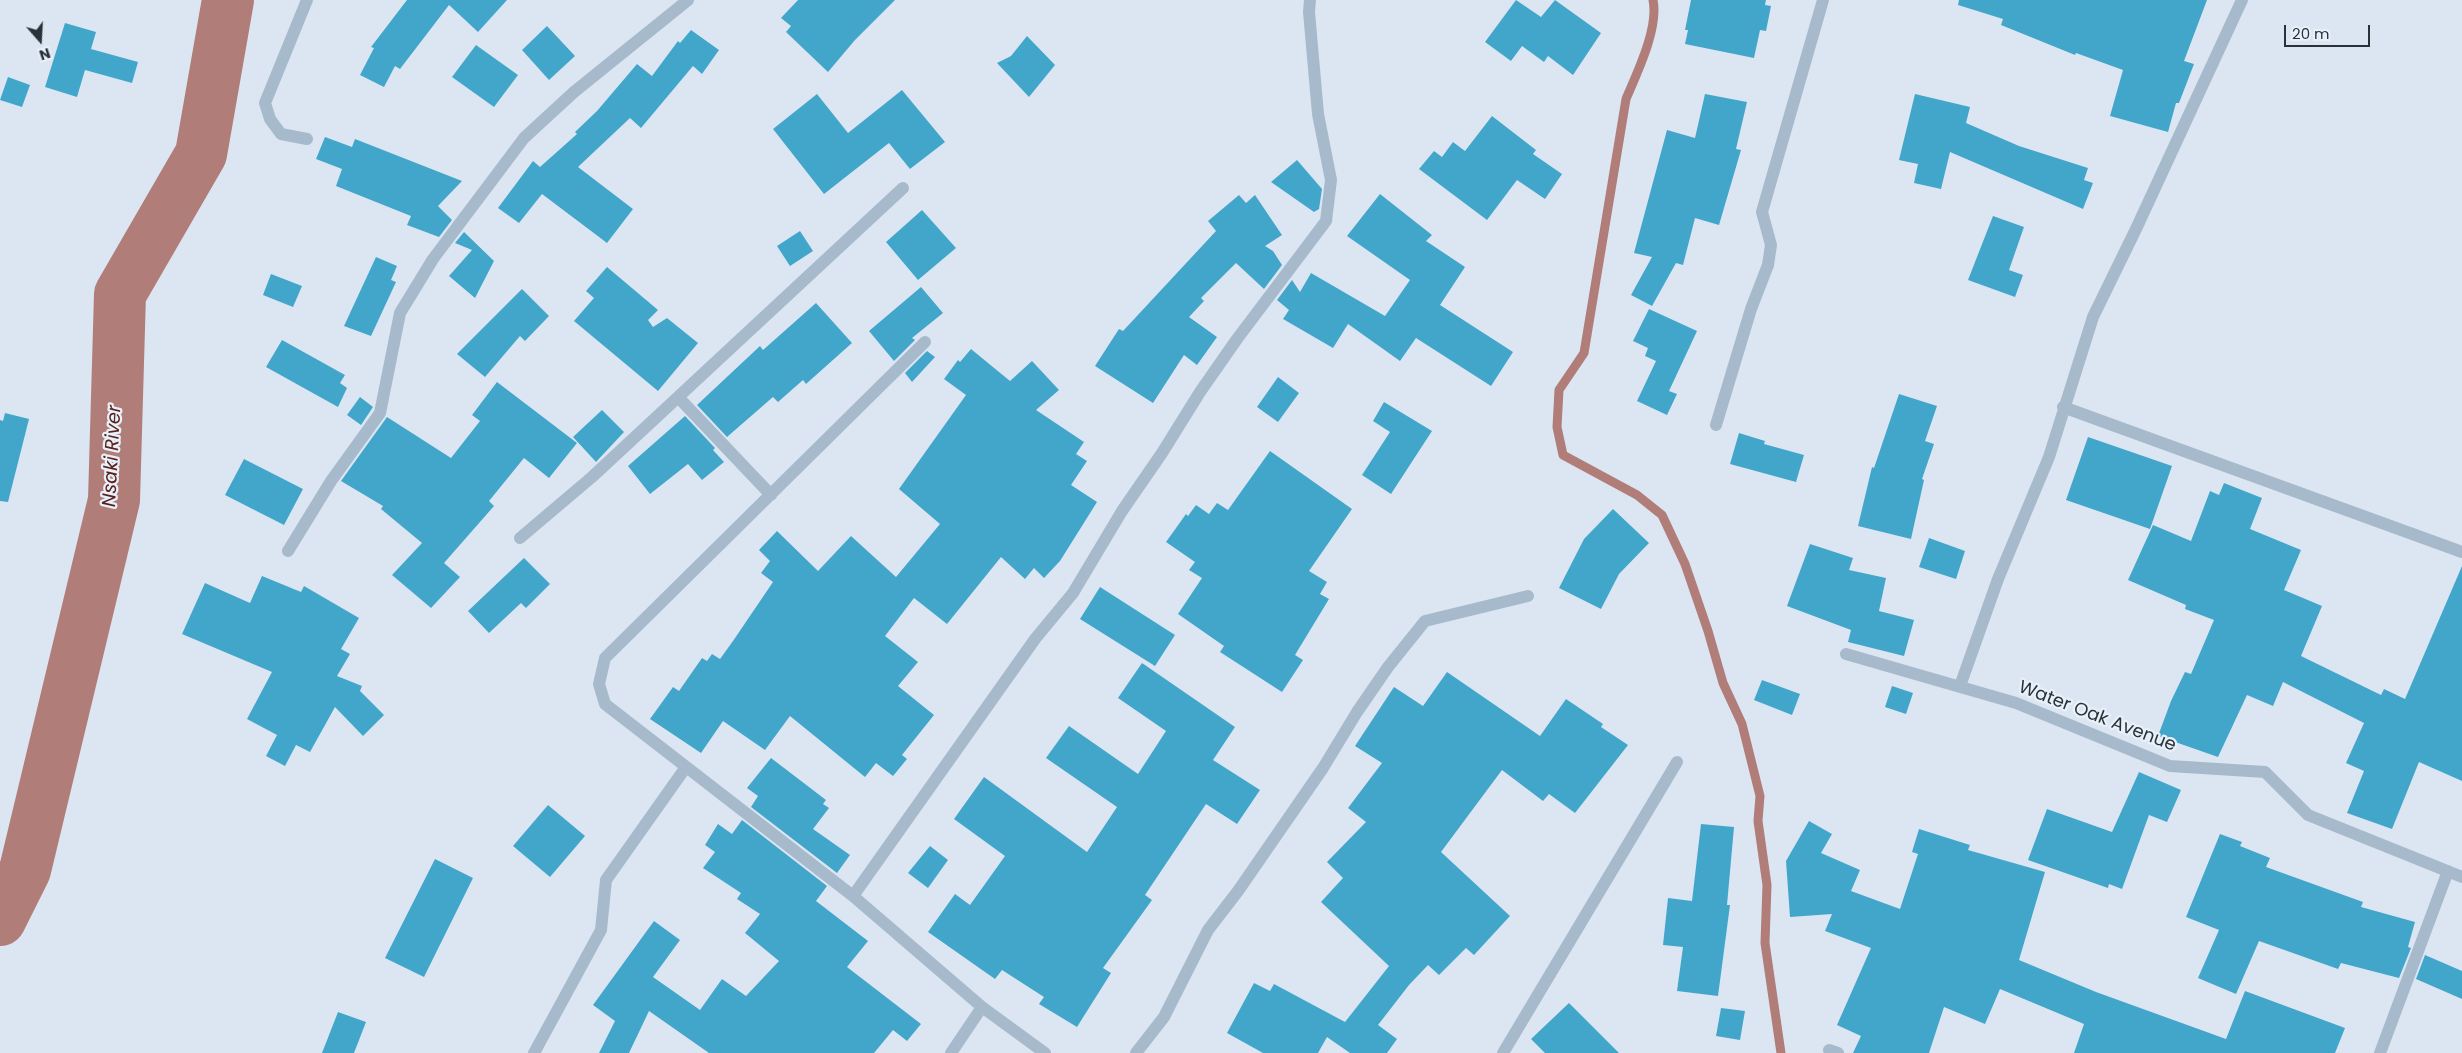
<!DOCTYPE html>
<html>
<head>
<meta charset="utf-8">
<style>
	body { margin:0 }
	#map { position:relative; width:2462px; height:1053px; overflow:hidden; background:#dce6f3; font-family:Poppins,sans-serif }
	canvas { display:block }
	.north { position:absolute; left:15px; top:15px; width:50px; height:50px; -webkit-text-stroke:4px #e8f0fa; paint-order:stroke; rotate:161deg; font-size:14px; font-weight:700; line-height:20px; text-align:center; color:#283238 }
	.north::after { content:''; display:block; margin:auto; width:18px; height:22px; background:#283238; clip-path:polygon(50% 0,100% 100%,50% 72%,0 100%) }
	.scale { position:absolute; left:2284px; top:25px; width:86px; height:22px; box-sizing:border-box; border:2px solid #283238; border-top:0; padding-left:6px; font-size:15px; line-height:18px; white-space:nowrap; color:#283238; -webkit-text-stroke:4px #e8f0fa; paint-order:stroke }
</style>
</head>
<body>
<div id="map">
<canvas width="2462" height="1053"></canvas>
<div class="north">N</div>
<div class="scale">20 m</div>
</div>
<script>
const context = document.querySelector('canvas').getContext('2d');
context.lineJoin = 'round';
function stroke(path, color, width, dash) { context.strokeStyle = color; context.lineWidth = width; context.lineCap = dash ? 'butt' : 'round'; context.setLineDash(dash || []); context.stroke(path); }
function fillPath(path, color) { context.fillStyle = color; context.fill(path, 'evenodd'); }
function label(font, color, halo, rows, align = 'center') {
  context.font = font + ' Poppins,sans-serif'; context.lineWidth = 4.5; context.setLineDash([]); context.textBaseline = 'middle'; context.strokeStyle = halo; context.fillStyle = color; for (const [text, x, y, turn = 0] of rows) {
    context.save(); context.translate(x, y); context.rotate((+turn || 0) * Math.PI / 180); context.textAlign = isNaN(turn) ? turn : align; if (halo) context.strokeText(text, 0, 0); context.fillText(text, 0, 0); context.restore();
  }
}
const stream = new Path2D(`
	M 1653,0 C 1659,28 1637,73 1626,99 L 1584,353 L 1559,390 L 1557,427 L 1563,455 L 1637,495 L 1662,515 L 1685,564 L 1708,631 L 1723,683 L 1742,724 L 1760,796 L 1758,821 L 1767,885 L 1765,943 L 1781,1053`);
const river = new Path2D(`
	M 0,920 L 25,870 L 114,500 L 120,294 L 201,154 L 228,0`);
const building = new Path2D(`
	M 407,0 L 507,0 L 478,32 L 449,5 L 400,69 L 395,66 L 384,87 L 360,75 L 374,48 L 371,47 Z
	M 798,0 L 895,0 L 855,40 L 828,72 L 786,32 L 791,26 L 781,18 Z
	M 1516,0 L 1541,17 L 1555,0 L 1601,33 L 1573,75 L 1548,56 L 1544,62 L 1522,46 L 1511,61 L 1485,42 Z
	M 1691,0 L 1766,0 L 1765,5 L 1771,6 L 1766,31 L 1760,30 L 1754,58 L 1685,44 L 1688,30 L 1685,30 Z
	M 1959,0 L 2207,0 L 2184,61 L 2194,64 L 2179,103 L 2176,103 L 2168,132 L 2110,116 L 2123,70 L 2076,53 L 2075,55 L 2001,25 L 2003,19 L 1958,5 Z
	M 65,23 L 96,32 L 91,49 L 138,62 L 132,83 L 85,70 L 77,97 L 45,87 Z
	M 547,26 L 575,56 L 549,80 L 522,50 Z
	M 691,30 L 719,50 L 702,74 L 693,66 L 641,128 L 630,118 L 578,167 L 633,209 L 607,243 L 542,194 L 519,223 L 498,208 L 533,161 L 540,167 L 577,134 L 575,132 L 597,111 L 637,64 L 652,76 L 678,41 L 680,43 Z
	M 1027,36 L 1055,65 L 1029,97 L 997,63 L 1011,56 Z
	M 476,45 L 518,75 L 494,107 L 452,77 Z
	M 8,77 L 30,85 L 22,107 L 0,100 Z
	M 902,90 L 945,142 L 910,169 L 889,143 L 824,194 L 773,129 L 817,94 L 848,133 Z
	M 1705,94 L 1747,102 L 1736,149 L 1741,150 L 1719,225 L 1695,218 L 1683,265 L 1676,263 L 1652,306 L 1631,295 L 1652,257 L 1634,253 L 1667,130 L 1695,138 Z
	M 1915,94 L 1970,107 L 1966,123 L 2019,146 L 2088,168 L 2084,180 L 2093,183 L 2083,209 L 1950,152 L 1941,189 L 1914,183 L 1918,164 L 1899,160 Z
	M 1492,116 L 1536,150 L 1533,154 L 1562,174 L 1545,199 L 1517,180 L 1487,220 L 1419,169 L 1434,151 L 1442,157 L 1453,142 L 1465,151 Z
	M 325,137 L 352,147 L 355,139 L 462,181 L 438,206 L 452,220 L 439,237 L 407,225 L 411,216 L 336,186 L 342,169 L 316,159 Z
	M 1297,160 L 1322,189 L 1319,209 L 1314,212 L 1271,182 Z
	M 1380,194 L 1432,235 L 1426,241 L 1465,267 L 1440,305 L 1513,352 L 1491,386 L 1416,338 L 1400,361 L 1348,324 L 1333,348 L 1283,319 L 1289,310 L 1277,300 L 1292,280 L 1300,292 L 1311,273 L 1385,316 L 1410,280 L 1347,236 Z
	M 1239,195 L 1246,203 L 1255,195 L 1282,235 L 1265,246 L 1273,251 L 1282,265 L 1264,289 L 1236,263 L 1201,298 L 1204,301 L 1189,317 L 1217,337 L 1197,365 L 1184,355 L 1153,403 L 1095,366 L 1119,329 L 1123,331 L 1216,231 L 1208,221 Z
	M 922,210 L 956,248 L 918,280 L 886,242 Z
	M 1993,216 L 2024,227 L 2009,270 L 2023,275 L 2015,297 L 1968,280 Z
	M 800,231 L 813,251 L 790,266 L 777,246 Z
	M 464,232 L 494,261 L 475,298 L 449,276 L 472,250 L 455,243 Z
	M 376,257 L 397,266 L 391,280 L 396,282 L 371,336 L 344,326 Z
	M 607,267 L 658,310 L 648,320 L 653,327 L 667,318 L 698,343 L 658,391 L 574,321 L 594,298 L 586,291 Z
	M 271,274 L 302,286 L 293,307 L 263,295 Z
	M 921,287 L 943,313 L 912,338 L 915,340 L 894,361 L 869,331 Z
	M 522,289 L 549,316 L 525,341 L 520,336 L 485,377 L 457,354 Z
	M 816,303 L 852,343 L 806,384 L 803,380 L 778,402 L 773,397 L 727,437 L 697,405 L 760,346 L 763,350 Z
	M 1649,309 L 1697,331 L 1669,391 L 1677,394 L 1667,415 L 1637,401 L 1656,361 L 1645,356 L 1648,348 L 1633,341 Z
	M 282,340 L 345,375 L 340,383 L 347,388 L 338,407 L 266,367 Z
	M 971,349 L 1010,381 L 1032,361 L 1059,390 L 1036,410 L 1084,442 L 1076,454 L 1087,461 L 1071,485 L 1097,502 L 1060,561 L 1044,578 L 1034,568 L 1025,579 L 1001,557 L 947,624 L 914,598 L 885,636 L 918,662 L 898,686 L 934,715 L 902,755 L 907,759 L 893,776 L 876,763 L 865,777 L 790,716 L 765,750 L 723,721 L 701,753 L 650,719 L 673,687 L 679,691 L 702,658 L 707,661 L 712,654 L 720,659 L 733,641 L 773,582 L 761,573 L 770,561 L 759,550 L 777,531 L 818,571 L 851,536 L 896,577 L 940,524 L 899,489 L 966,395 L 944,379 L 958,360 L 960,362 Z
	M 927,351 L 935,357 L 912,382 L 905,373 Z
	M 1278,377 L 1299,393 L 1278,422 L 1257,407 Z
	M 497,382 L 577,443 L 549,478 L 524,458 L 489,501 L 494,506 L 444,563 L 460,577 L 431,608 L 392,575 L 422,543 L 381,509 L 383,506 L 341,481 L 387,417 L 451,458 L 480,421 L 472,415 Z
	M 1899,394 L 1937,406 L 1925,441 L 1934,444 L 1922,479 L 1924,480 L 1911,539 L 1858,526 L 1872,467 L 1874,468 Z
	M 360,397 L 373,407 L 361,425 L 347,415 Z
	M 1384,402 L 1432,431 L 1391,494 L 1362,475 L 1390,432 L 1373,421 Z
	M 602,410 L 624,432 L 596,462 L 573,437 Z
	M 5,413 L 29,419 L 8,502 L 0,501 L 0,420 L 3,421 Z
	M 685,416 L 715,448 L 713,450 L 724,462 L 702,480 L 688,464 L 650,494 L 628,466 Z
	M 1739,433 L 1765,441 L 1764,444 L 1804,455 L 1796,482 L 1730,464 Z
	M 2088,437 L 2172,466 L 2150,529 L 2066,500 Z
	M 1270,451 L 1352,509 L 1309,571 L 1327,582 L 1320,594 L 1329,599 L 1295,655 L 1303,660 L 1282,692 L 1220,652 L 1224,646 L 1178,614 L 1202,578 L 1189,570 L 1195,562 L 1166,542 L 1186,514 L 1188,516 L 1196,505 L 1209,514 L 1217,503 L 1228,510 Z
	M 244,459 L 303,489 L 284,525 L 225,495 Z
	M 2224,483 L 2262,498 L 2250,529 L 2301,550 L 2284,590 L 2322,606 L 2301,656 L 2381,695 L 2384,689 L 2405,699 L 2462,566 L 2462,781 L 2419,762 L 2392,829 L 2347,813 L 2364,771 L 2346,763 L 2364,723 L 2283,682 L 2273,706 L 2247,695 L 2218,757 L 2158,736 L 2171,701 L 2185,672 L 2191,674 L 2214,620 L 2185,609 L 2186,605 L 2128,580 L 2153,525 L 2191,541 L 2210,491 L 2219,495 Z
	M 1613,509 L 1649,543 L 1619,574 L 1601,609 L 1559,588 L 1584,539 Z
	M 1929,538 L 1965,551 L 1956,579 L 1919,567 Z
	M 1810,544 L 1853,558 L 1849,570 L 1886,578 L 1879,611 L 1914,620 L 1904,656 L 1848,642 L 1851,630 L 1787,606 Z
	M 524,558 L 550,584 L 526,608 L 521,603 L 489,633 L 468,611 Z
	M 262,576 L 301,592 L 304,586 L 359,618 L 341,649 L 350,654 L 337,676 L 362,686 L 360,691 L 384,715 L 363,736 L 335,707 L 310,752 L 296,745 L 285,766 L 266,756 L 277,735 L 247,719 L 272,672 L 182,634 L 205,583 L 250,603 Z
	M 1100,587 L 1175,635 L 1155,666 L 1080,619 Z
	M 1142,663 L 1235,727 L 1213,760 L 1260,790 L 1237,824 L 1206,804 L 1145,895 L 1152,900 L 1103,968 L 1111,973 L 1077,1027 L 1039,1004 L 1044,997 L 1002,970 L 995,979 L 928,932 L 955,894 L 970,905 L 1005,856 L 954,819 L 984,777 L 1087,852 L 1117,807 L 1046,758 L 1069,726 L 1138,774 L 1166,731 L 1118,698 Z
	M 1447,672 L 1540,736 L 1566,699 L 1603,724 L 1601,727 L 1628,745 L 1575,813 L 1549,794 L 1543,801 L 1502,770 L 1441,852 L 1510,916 L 1474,955 L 1466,948 L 1439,975 L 1428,965 L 1409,985 L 1378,1025 L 1397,1039 L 1387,1053 L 1350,1053 L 1327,1037 L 1318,1053 L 1263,1053 L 1227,1033 L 1254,983 L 1270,991 L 1274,984 L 1345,1022 L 1389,966 L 1321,902 L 1343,878 L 1327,862 L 1366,822 L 1348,808 L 1382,763 L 1355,746 L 1394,687 L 1423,706 Z
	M 1762,680 L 1800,694 L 1792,715 L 1754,700 Z
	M 1892,686 L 1913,693 L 1906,714 L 1885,707 Z
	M 771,758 L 826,800 L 823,804 L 829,808 L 813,829 L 850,855 L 837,873 L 751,807 L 758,796 L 747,788 Z
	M 2139,772 L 2181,790 L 2167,822 L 2149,815 L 2122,889 L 2109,884 L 2108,888 L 2028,860 L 2047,809 L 2112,832 Z
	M 548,805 L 585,836 L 550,877 L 513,846 Z
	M 742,820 L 827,886 L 816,901 L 868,941 L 847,967 L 921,1024 L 907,1041 L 893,1030 L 874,1053 L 709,1053 L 649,1011 L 629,1053 L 599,1053 L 615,1021 L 593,1005 L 654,921 L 680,940 L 653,977 L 700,1010 L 722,979 L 746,996 L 779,961 L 745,933 L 760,914 L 737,899 L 741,893 L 703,868 L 715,852 L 705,845 L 718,824 L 732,834 Z
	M 1809,821 L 1832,834 L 1821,853 L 1860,870 L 1851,891 L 1900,909 L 1918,854 L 1912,852 L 1919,829 L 1970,845 L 1968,850 L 2045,872 L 2019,960 L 2096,992 L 2226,1039 L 2245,991 L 2345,1028 L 2335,1053 L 2074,1053 L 2084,1024 L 2000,989 L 1985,1024 L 1944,1007 L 1929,1053 L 1853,1053 L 1861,1036 L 1837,1025 L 1871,948 L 1825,931 L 1832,914 L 1790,917 L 1786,861 Z
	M 1701,824 L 1734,827 L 1727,905 L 1730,905 L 1718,996 L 1677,991 L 1683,947 L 1663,945 L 1668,898 L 1692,901 Z
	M 2220,834 L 2242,842 L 2240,846 L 2270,858 L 2266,867 L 2363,902 L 2361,907 L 2415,922 L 2408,947 L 2411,948 L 2399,978 L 2341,963 L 2338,969 L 2259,941 L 2236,994 L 2198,978 L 2219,930 L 2186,917 Z
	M 930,846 L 948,860 L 928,888 L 908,873 Z
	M 435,859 L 473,878 L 424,977 L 385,958 Z
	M 2425,955 L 2462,971 L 2462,999 L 2416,979 Z
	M 1569,1003 L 1619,1053 L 1545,1053 L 1531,1039 Z
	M 1721,1008 L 1745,1011 L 1740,1040 L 1716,1036 Z
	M 338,1012 L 366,1022 L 354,1053 L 322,1053 Z`);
const minor = new Path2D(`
	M 307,0 L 265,103 L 270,119 L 281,134 L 307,139
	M 925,342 L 605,658 L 599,684 L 605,704 L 853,896 L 982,1007 L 1045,1053
	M 678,397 L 771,495
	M 2063,407 L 2462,552
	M 1716,425 L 1751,309 L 1768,265 L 1771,245 L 1762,212 L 1823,0
	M 520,538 L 592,477 L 903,188
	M 288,551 L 331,481 L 380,413 L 400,313 L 433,259 L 524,138 L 574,92 L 688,0
	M 1846,654 L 2016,703 L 2170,766 L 2265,772 L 2308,815 L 2462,877
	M 1960,686 L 1998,579 L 2049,457 L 2093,317 L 2136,229 L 2242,0
	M 853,896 L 1035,639 L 1073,593 L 1122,511 L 1162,453 L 1200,392 L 1237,339 L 1326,221 L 1331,180 L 1318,114 L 1309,12 L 1310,0
	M 1829,1050 L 1838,1053
	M 534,1053 L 601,930 L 606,880 L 686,767
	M 951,1053 L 982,1007
	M 1136,1053 L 1164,1017 L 1208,930 L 1238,891 L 1323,768 L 1357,712 L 1388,667 L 1425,621 L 1528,596
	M 1503,1053 L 1677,762
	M 2380,1053 L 2448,871`);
const streetNames = [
	["Water Oak Avenue",2097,717,21]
];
const waterNames = [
	["Nsaki River",113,456,-87]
];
stroke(stream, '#b17d79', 9);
stroke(river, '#b17d79', 52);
fillPath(building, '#42a6cb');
stroke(minor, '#a7bacc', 12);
label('18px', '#283238', '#e8f0fa', streetNames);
label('italic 19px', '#5b211b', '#e8f0fa', waterNames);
</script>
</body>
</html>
